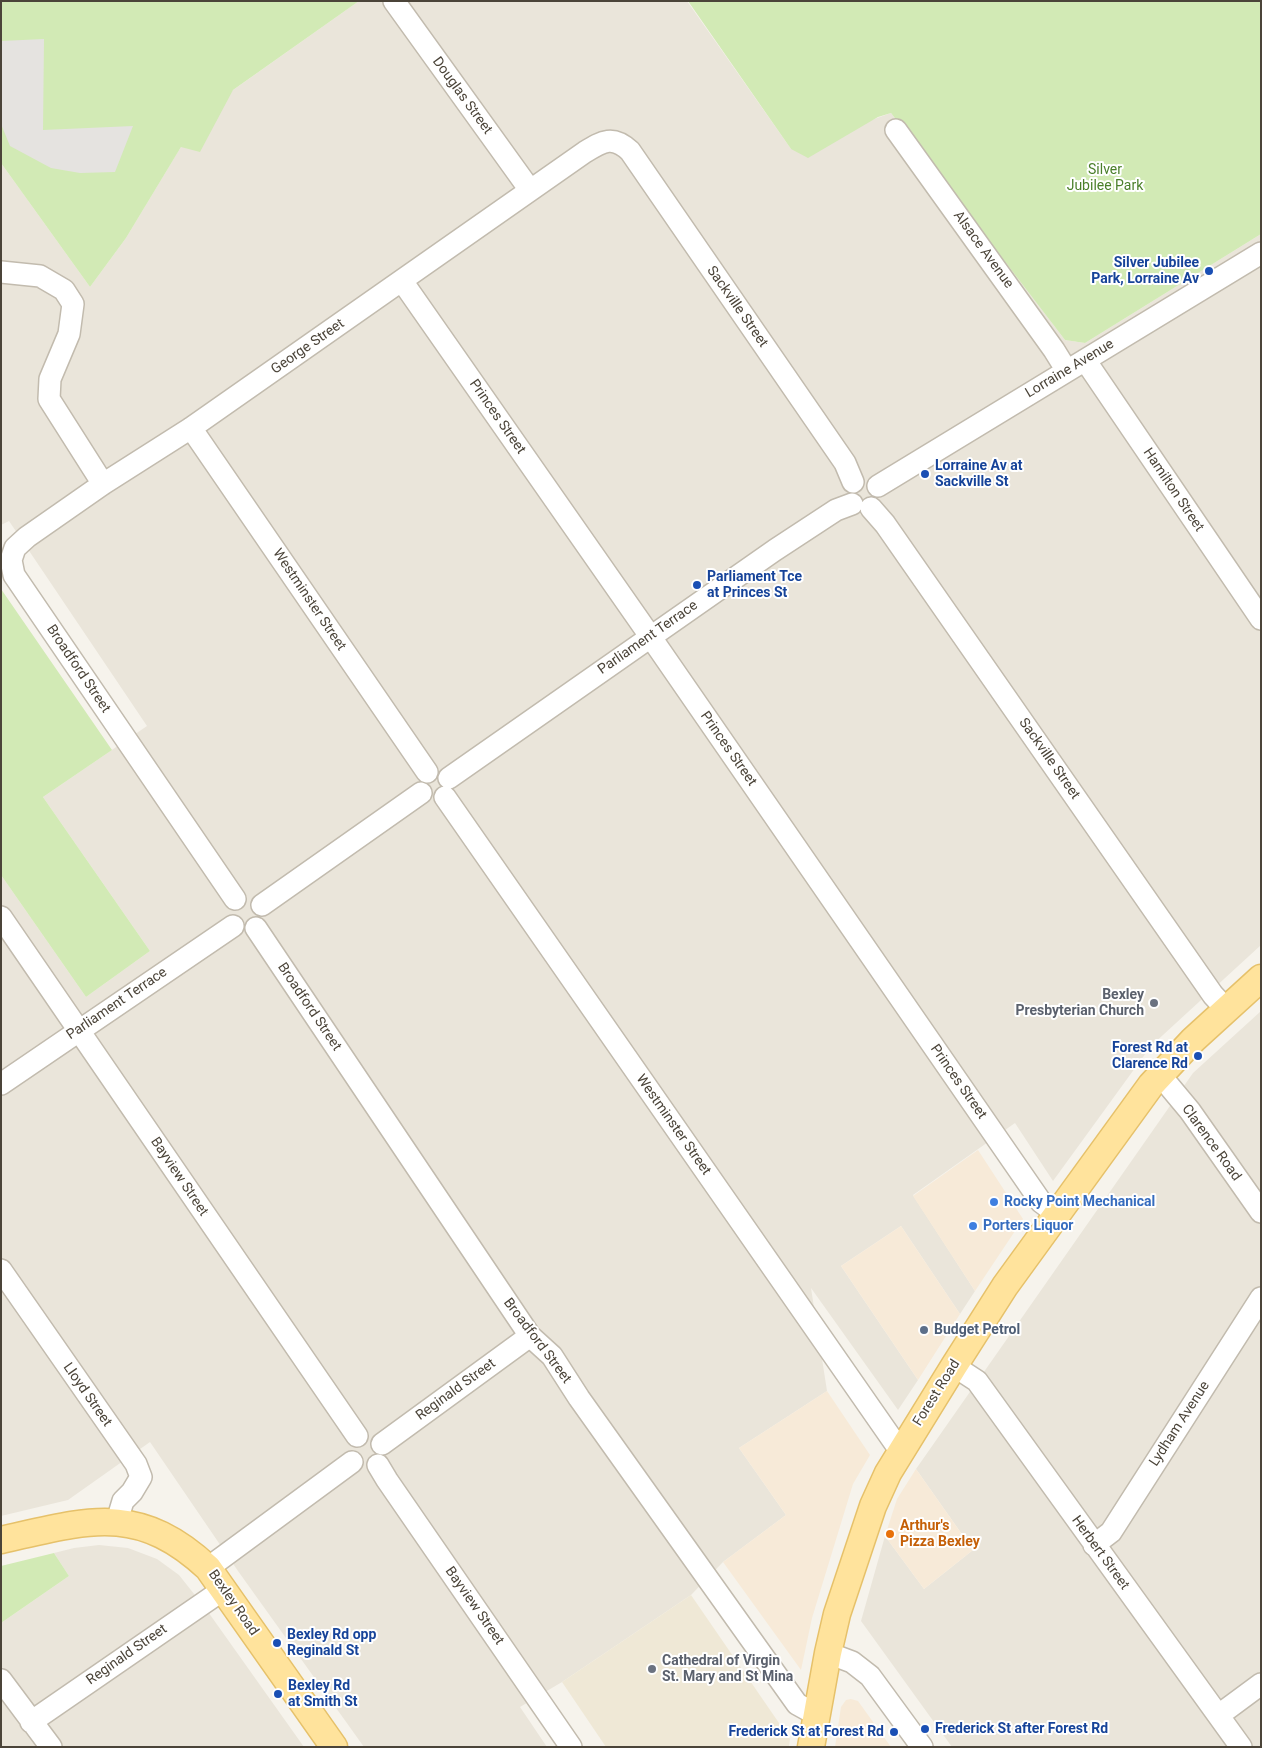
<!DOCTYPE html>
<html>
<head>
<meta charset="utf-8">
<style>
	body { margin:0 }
	#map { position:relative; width:1262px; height:1748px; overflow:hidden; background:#f6f3ec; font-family:Roboto,sans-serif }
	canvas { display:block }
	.frame { position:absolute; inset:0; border:2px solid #4b4439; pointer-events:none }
</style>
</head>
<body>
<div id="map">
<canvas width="1262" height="1748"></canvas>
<div class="frame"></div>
</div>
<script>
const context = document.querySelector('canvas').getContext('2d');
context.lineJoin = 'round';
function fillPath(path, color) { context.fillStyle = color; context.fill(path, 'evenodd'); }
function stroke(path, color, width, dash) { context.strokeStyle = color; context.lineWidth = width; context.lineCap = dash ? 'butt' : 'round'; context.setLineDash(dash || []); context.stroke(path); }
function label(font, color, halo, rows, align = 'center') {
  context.font = font + ' Roboto,sans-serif'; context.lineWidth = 4; context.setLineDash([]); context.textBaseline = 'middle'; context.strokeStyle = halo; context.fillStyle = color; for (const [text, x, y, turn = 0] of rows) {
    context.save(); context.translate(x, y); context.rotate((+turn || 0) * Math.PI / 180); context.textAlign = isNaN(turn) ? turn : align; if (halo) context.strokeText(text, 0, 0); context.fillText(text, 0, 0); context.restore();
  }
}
const residential = new Path2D(`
	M 359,1 L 687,1 L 791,149 L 891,113 L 1065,340 L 1085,343 L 1261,234 L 1261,945 L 1151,1046 L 1053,1181 L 1015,1123 L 913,1195 L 975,1291 L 960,1314 L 901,1226 L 841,1266 L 918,1380 L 898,1410 L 811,1288 L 827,1391 L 739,1448 L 786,1515 L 723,1562 L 691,1595 L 562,1682 L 520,1707 L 547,1747 L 364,1747 L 238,1571 L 150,1442 L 68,1500 L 1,1516 L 1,875 L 86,997 L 150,951 L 43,797 L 147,726 L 9,521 L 1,525 L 1,163 L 90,287 L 126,238 L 202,112 Z
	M 1261,1011 L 1261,1747 L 952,1747 L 861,1621 L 885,1536 L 924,1589 L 973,1550 L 916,1469 L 1193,1073 Z
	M 99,1545 L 128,1548 L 157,1559 L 179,1575 L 206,1609 L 304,1747 L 1,1747 L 1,1623 L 69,1576 L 54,1553 L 74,1548 Z`);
const commercial = new Path2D(`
	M 978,1150 L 1023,1219 L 975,1291 L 913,1196 Z
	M 901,1226 L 960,1314 L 918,1380 L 841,1266 Z
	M 827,1391 L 870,1455 L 853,1484 L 812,1618 L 801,1670 L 723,1562 L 786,1515 L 739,1448 Z
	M 916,1469 L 973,1550 L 924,1589 L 885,1536 L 897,1499 Z
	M 851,1699 L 858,1701 L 891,1747 L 835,1747 L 841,1707 L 846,1700 Z`);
const education = new Path2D(`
	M 691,1595 L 790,1739 L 789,1747 L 606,1747 L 562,1682 Z`);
const green = new Path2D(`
	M 1,1 L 359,1 L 233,90 L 200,152 L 181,147 L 126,238 L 90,287 L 1,163 Z
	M 688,1 L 1261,1 L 1261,234 L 1085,343 L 1065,340 L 891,113 L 878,117 L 808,158 L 791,149 Z
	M 1,589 L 112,750 L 43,797 L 150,951 L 86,997 L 1,875 Z
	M 54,1553 L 69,1576 L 1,1623 L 1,1566 Z`);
const parking = new Path2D(`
	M 44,39 L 43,130 L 133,126 L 115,172 L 80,173 L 51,168 L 10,146 L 1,124 L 1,41 Z`);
const minor = new Path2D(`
	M 394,1 L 530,190
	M 896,130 L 1054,350 L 1067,371
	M 1,272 L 40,276 L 64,290 L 73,304 L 69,334 L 50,379 L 49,399 L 103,484
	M 402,281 L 650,636 L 1041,1202 L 1057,1214
	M 1085,360 L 1261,619
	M 191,428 L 427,772
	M 878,486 L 1261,253
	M 871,508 L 885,524 L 1213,995 L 1226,1009
	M 449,778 L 775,550 L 836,510 L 852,504
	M 445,797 L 901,1452
	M 235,899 L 14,575 L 11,560 L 15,548 L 27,537 L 103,484 L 191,428 L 585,152 C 603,141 613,135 630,151 L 845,463 L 853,482
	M 262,905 L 421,793
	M 1,917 L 357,1436
	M 256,928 L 530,1336 L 552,1356 L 579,1398 L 797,1704 L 817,1715
	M 1160,1075 L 1190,1111 L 1261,1212
	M 1,1084 L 233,926
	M 1,1270 L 136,1464 L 141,1477 L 132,1492 L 123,1501 L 120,1511 L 120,1522
	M 954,1366 L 977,1381 L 1241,1747
	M 382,1444 L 530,1336
	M 378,1465 L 387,1480 L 571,1747
	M 1094,1545 L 1111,1532 L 1261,1298
	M 208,1568 L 352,1462
	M 828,1653 L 852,1662 L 870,1676 L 922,1747
	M 1,1680 L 51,1747
	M 1219,1715 L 1261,1684
	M 31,1722 L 224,1589`);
const major = new Path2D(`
	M 1,1540 C 86,1521 137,1502 208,1568 L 334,1747
	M 811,1747 L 828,1653 L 837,1614 L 873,1506 L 888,1473 L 954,1366 L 1005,1286 L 1151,1085 L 1193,1040 L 1261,978`);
const markers = [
	[1209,271,5,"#1a4fb4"],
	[925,474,5,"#1a4fb4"],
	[697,585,5,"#1a4fb4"],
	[1154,1003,5,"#6b7280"],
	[1198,1056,5,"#1a4fb4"],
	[994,1202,5,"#3f7fe0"],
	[973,1226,5,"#3f7fe0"],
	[924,1330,5,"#5c6f8a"],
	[890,1534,5,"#e8710a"],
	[277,1643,5,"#1a4fb4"],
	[652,1669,5,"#6b7280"],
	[278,1694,5,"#1a4fb4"],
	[925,1729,5,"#1a4fb4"],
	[894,1732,5,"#1a4fb4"]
];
const streetNames = [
	["Douglas Street",462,96,54],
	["Alsace Avenue",983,250,54],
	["Sackville Street",737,307,55],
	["George Street",308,347,-35],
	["Lorraine Avenue",1070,369,-31],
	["Princes Street",497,417,55],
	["Hamilton Street",1173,490,56],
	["Westminster Street",309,600,56],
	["Parliament Terrace",648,638,-35],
	["Broadford Street",78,669,56],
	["Princes Street",728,749,55],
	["Sackville Street",1049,759,55],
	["Parliament Terrace",117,1004,-34],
	["Broadford Street",309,1007,56],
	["Princes Street",958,1082,55],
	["Westminster Street",673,1125,55],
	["Clarence Road",1211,1143,54],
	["Bayview Street",179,1177,56],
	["Broadford Street",537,1341,53],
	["Reginald Street",456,1390,-36],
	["Forest Road",937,1393,-58],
	["Lloyd Street",87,1395,55],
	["Lydham Avenue",1180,1424,-57],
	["Herbert Street",1100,1553,54],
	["Bexley Road",233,1603,55],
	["Bayview Street",474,1606,55],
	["Reginald Street",127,1655,-35]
];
const parkNames = [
	["Silver",1105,170],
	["Jubilee Park",1105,186]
];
const transitNames = [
	["Silver Jubilee",1199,263,"right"],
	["Park, Lorraine Av",1199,279,"right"],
	["Lorraine Av at",935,466],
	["Sackville St",935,482],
	["Parliament Tce",707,577],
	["at Princes St",707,593],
	["Forest Rd at",1188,1048,"right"],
	["Clarence Rd",1188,1064,"right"],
	["Bexley Rd opp",287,1635],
	["Reginald St",287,1651],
	["Bexley Rd",288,1686],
	["at Smith St",288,1702],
	["Frederick St after Forest Rd",935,1729],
	["Frederick St at Forest Rd",884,1732,"right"]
];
const worshipNames = [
	["Bexley",1144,995],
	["Presbyterian Church",1144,1011],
	["Cathedral of Virgin",662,1661,"left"],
	["St. Mary and St Mina",662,1677,"left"]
];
const shopNames = [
	["Rocky Point Mechanical",1004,1202],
	["Porters Liquor",983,1226]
];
const serviceNames = [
	["Budget Petrol",934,1330]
];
const foodNames = [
	["Arthur's",900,1526],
	["Pizza Bexley",900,1542]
];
fillPath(residential, '#eae5da');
fillPath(commercial, '#f7ead8');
fillPath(education, '#efe8d6');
fillPath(green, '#d2eab5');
fillPath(parking, '#e5e3e0');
stroke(minor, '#c2bbae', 24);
stroke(major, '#e6c16a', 29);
stroke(minor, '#fff', 21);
stroke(major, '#ffe39c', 26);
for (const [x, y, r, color] of markers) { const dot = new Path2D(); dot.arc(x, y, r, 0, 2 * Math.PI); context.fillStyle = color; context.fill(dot); stroke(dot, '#fff', 2); }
label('14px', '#4b4439', '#fff', streetNames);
label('14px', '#4a7f2a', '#fff', parkNames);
label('bold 14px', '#164399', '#fff', transitNames, 'left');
label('bold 14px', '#5b616d', '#fff', worshipNames, 'right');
label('bold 14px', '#366cbe', '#fff', shopNames, 'left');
label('bold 14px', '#4e5e75', '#fff', serviceNames, 'left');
label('bold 14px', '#c56008', '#fff', foodNames, 'left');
</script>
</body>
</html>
